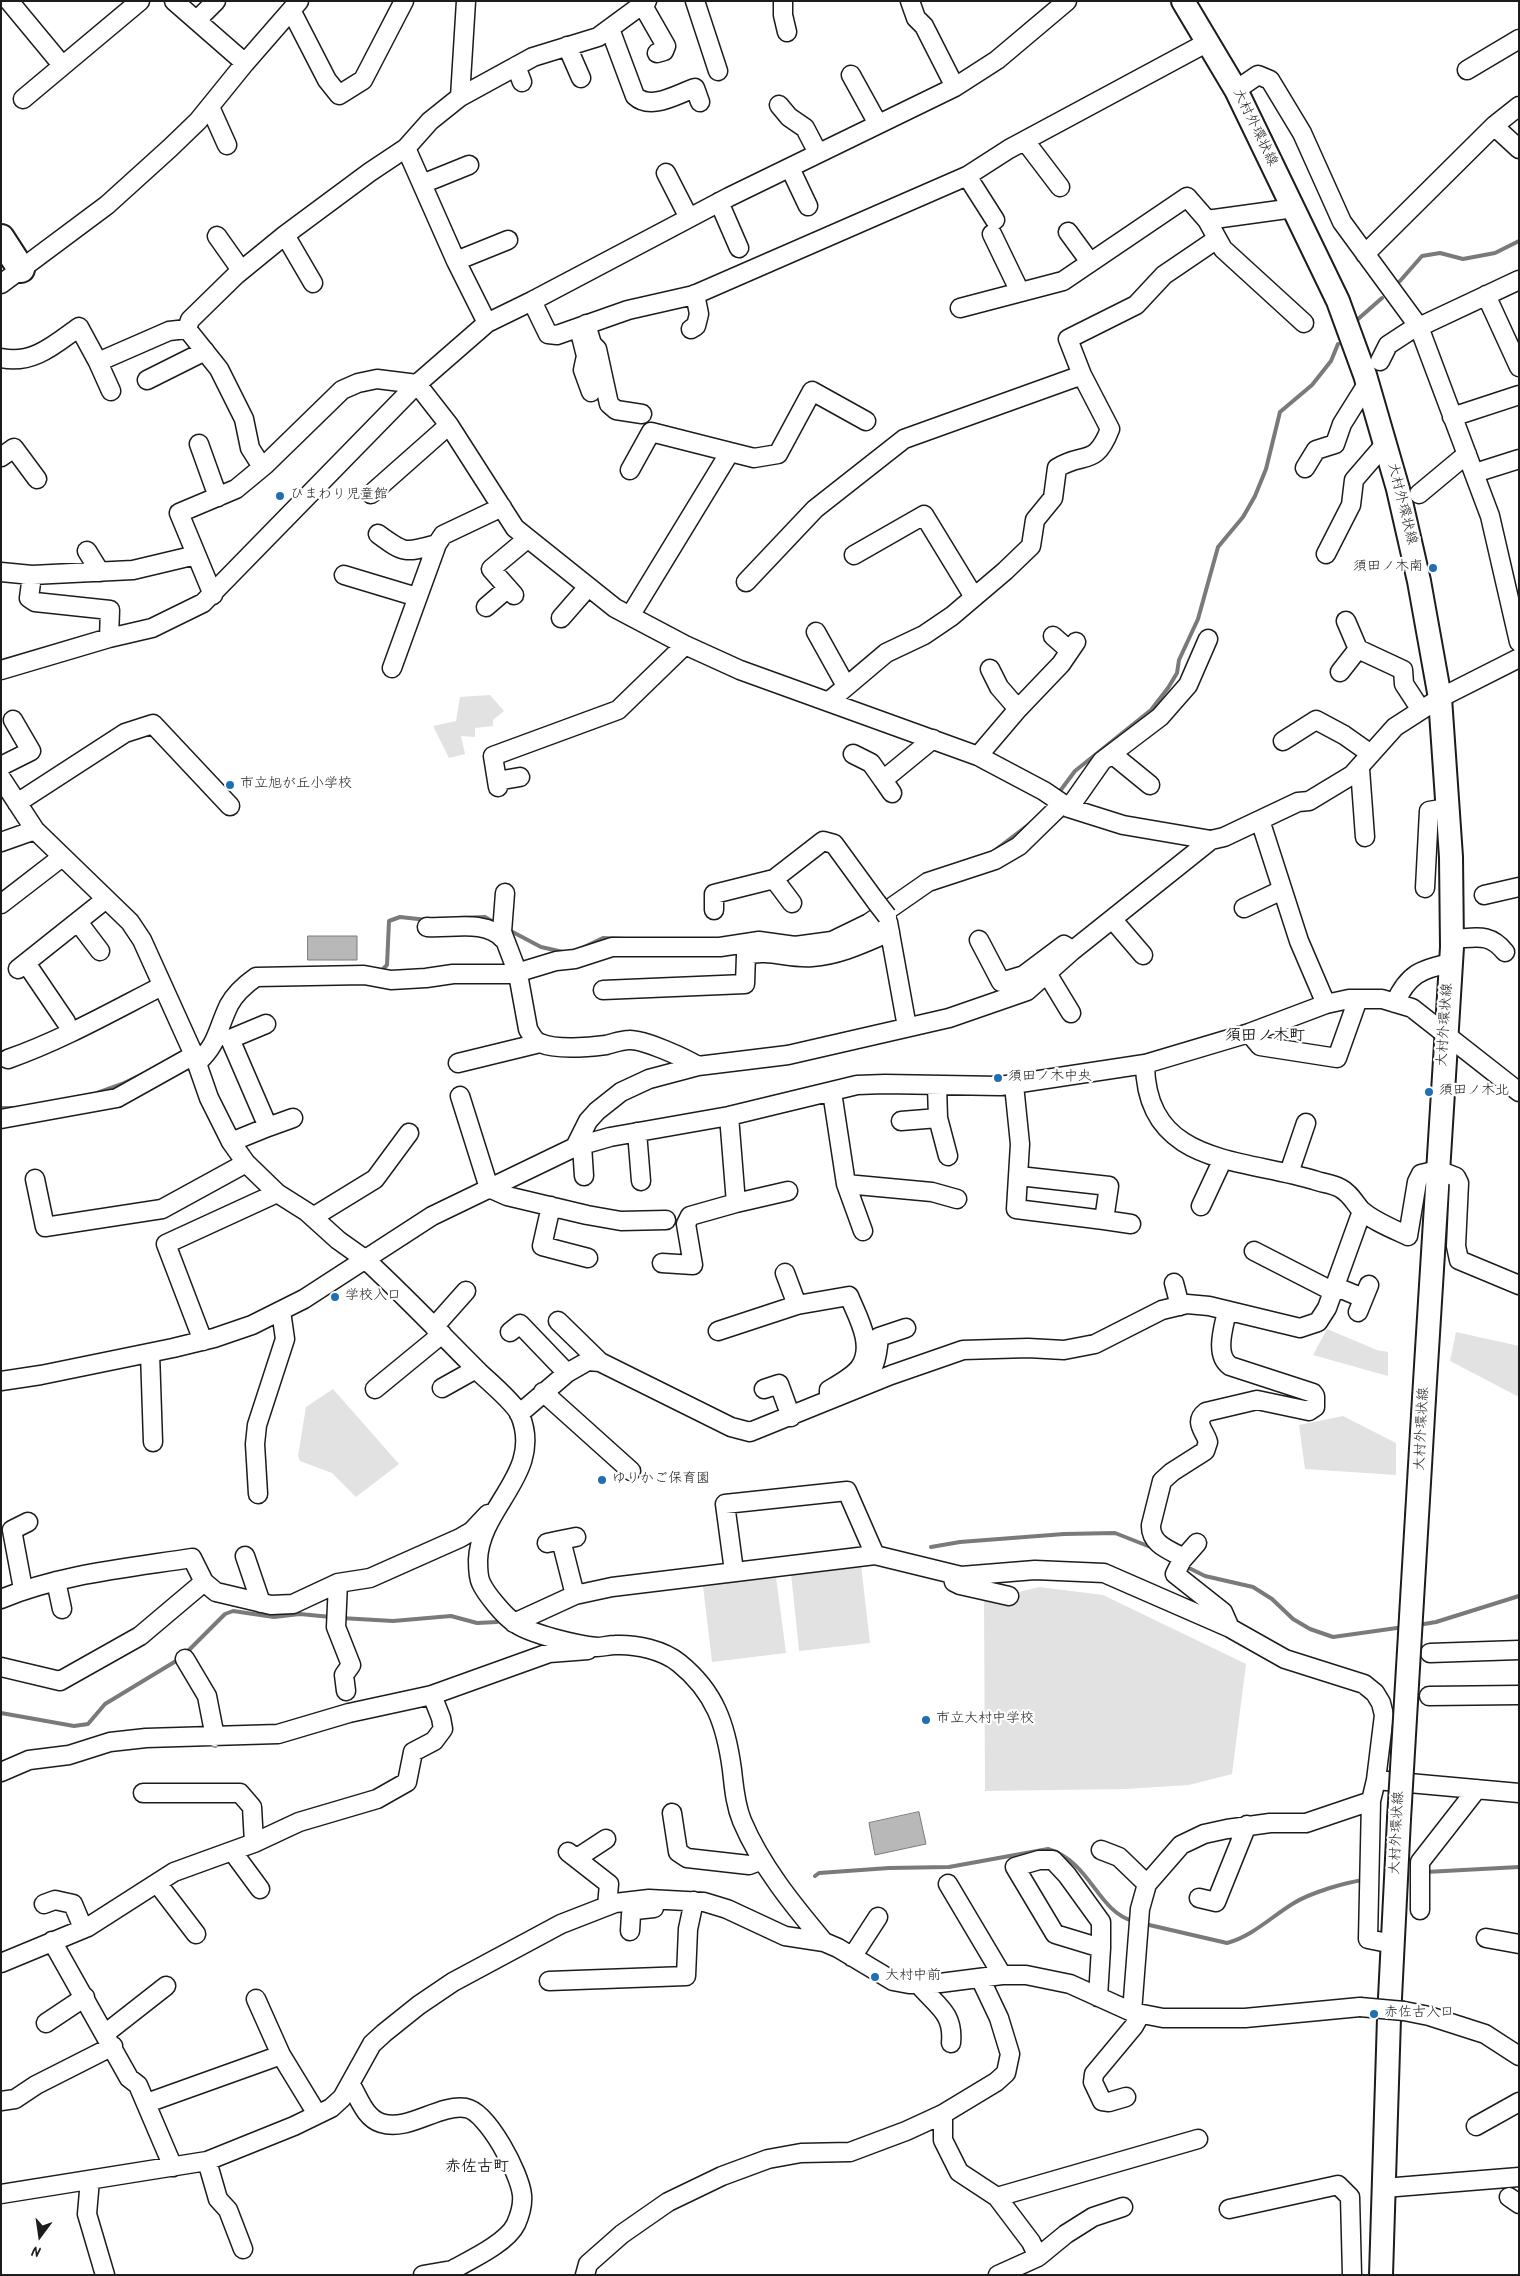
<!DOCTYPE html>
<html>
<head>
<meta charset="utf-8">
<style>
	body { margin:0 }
	#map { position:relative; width:1520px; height:2276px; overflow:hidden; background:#fff; font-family:Kalam,sans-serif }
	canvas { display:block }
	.frame { position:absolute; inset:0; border:2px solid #1c1c1c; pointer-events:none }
	.north { position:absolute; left:15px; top:2211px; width:50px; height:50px; -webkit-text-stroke:4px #fff; paint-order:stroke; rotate:194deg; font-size:14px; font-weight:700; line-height:20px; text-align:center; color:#1c1c1c }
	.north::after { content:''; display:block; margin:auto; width:18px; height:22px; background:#1c1c1c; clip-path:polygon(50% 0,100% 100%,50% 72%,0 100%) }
</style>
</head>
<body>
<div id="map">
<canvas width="1520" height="2276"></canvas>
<div class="frame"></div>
<div class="north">N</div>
</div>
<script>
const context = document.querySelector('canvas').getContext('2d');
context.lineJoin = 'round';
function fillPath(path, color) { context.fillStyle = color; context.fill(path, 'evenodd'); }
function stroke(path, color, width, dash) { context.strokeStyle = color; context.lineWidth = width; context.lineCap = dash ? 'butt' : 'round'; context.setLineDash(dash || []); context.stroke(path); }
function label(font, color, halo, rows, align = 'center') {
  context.font = font + ' Kalam,"Klee One",sans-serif'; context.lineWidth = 4.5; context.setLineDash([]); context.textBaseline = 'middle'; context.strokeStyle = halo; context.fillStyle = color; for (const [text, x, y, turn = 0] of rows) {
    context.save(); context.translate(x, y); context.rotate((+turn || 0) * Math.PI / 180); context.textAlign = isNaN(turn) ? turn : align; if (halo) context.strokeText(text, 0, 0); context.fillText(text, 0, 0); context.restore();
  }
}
const green = new Path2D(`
	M 490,695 L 504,711 L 493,720 L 493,726 L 475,728 L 475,737 L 461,736 L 465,754 L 449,758 L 433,726 L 456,721 L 460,697 Z
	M 1327,1329 L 1377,1350 L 1388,1352 L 1388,1376 L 1313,1355 Z
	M 1456,1332 L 1519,1346 L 1519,1397 L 1450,1361 Z
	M 333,1389 L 399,1464 L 356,1497 L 332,1473 L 300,1461 L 298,1456 L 306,1407 Z
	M 1343,1416 L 1396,1443 L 1396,1475 L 1305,1469 L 1299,1425 Z
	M 861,1565 L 870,1643 L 799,1651 L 791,1573 Z
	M 776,1577 L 786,1653 L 712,1662 L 703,1586 Z
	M 1039,1587 L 1103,1595 L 1246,1664 L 1232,1774 L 1189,1785 L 1125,1789 L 985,1791 L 984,1600 L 1009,1601 L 1011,1594 Z`);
const water = new Path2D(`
	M 308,936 L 357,936 L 357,960 L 308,960 Z
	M 919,1812 L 926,1844 L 875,1855 L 869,1823 Z`);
const stream = new Path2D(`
	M 1400,281 L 1422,256 L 1440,253 L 1463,259 L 1495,253 L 1519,241
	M 1357,320 L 1382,298
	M 1057,795 L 1075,771 L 1151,710 L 1168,688 L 1177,673 L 1179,660 L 1198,619 L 1218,547 L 1243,517 L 1255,496 L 1266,469 L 1280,412 L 1312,385 L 1331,361 L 1338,344
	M 994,851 L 1032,822
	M 458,918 L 485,917 L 497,924
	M 507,929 L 541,947 L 563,952
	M 582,948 L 603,938 L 625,939
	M 379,973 L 387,965 L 389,921 L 400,917 L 427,920
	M 97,1093 L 122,1084 L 143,1074
	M 1,1108 L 16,1108
	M 931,1547 L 960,1542 L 1064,1534 L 1115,1533 L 1153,1548
	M 1185,1566 L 1205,1576 L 1253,1587 L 1272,1599 L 1293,1619 L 1310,1629 L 1333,1637 L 1404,1627
	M 341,1618 L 393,1621 L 451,1616 L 477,1623 L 497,1622
	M 1418,1625 L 1436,1622 L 1519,1596
	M 186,1653 L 225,1614 L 233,1611 L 274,1617 L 300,1614 L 331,1617
	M 1,1713 L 74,1726 L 88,1724 L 105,1704 L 181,1658
	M 1426,1872 L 1519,1867
	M 815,1876 L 819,1873 L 889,1868 L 949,1867 L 1048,1849 C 1091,1862 1097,1911 1133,1921
	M 1145,1924 L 1227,1943 C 1253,1936 1272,1916 1294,1903 C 1310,1893 1346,1882 1364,1880`);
const minor = new Path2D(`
	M 9,1 L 62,65
	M 174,1 L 245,63
	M 695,1 L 718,71
	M 783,1 L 783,15 L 787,32
	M 910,1 L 916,18 L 924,26 L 955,87
	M 642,4 L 666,46 L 664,51 L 657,53
	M 291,10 L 327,80 L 339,95 L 363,80 L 404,1
	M 197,20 L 216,1
	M 610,29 L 635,96 C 651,111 677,94 695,88 L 700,102
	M 567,46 L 581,78
	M 516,66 L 522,82
	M 1467,70 L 1519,39
	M 851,75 L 878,124
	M 1236,90 L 1258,75 L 1270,80 L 1302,133 L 1342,222 L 1419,327 L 1490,516 L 1519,642
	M 460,97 L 466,1
	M 23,99 L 140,1
	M 779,105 L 789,117 L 805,128 L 818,153
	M 210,107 L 227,145
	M 1494,126 L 1519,149
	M 1025,141 L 1060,187
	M 406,148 L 456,261 L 487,323
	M 790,168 L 808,206
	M 666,173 L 689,218
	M 967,176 L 995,220
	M 422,184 L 469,165
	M 719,202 L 739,248
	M 1207,220 L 1294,208
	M 1068,232 L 1090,262
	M 992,234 L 1020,292
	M 285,235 L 313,283
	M 217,236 L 241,270
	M 1365,254 L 1495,125 L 1519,106
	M 456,261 L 508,240
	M 1,284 L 107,205 L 170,148 L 198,121 L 245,63 L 299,1
	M 1486,295 L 1519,367
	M 532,301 L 548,334 L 557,335 L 628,310 L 694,295 L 967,176 L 1009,149 L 1208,42
	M 960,308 L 1063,281 L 1187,197 L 1207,220 L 1223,249 L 1304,323
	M 586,324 L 592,344 L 597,349 L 609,404 L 616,410 L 642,414
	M 1419,327 L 1519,280
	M 187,329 L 219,369 L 244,419 L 250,448 L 262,467
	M 691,329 L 696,326 L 699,314 L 695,294
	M 580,332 L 586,356 L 583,370 L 591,392
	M 1,358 C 33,365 55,344 79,327 L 98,362 L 169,331 L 187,329 L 190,320 L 236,275 L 285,235 L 370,172 L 406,148 L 430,121 L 460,97 L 533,57 L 598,37 L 647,1
	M 1380,361 L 1388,345 L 1417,326
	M 98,362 L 111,391
	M 147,380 L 205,351
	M 1452,417 L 1519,395
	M 199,444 L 218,497
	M 730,452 L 754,458 L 778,454 L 812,391 L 866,421
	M 1,457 L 14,448 L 37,479
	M 1305,468 L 1316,450 L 1335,444 L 1342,424 L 1367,384
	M 630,470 L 651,432 L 730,452 L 630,616
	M 1475,473 L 1519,459
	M 371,494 L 449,425
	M 1419,494 L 1467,454
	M 378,534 C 405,554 405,553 437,544
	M 87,551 L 100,572
	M 1326,554 L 1351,505 L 1354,480 L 1385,444
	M 854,555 L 924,515 L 974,597
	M 1,572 L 32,575 L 29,598 L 35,602 L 110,610 L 109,638
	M 32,575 L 133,570 L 196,555
	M 344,575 L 417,597
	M 746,582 L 815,509 L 904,439 L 1082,375
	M 213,595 L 179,513 L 236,489 L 265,465 L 342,390 L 358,383 L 377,379 L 417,384 L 449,425 L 515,528 L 615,608 L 685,645 L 740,670 L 978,756 L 1044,791 L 1069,808 L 1123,825 L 1211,840
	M 514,595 L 491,569 L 527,539
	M 486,607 L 508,588
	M 561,618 L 588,587
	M 1346,621 L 1358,649 L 1403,670 L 1404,684 L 1421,710
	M 816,632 L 846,686
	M 1053,636 L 1070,651
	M 392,668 L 437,544 L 443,535 L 502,507
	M 1,670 L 109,638 L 152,628 L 203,603 L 417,384 L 487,323 L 532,301 L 729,197 L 955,87 L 997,60 L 1067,1
	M 1340,672 L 1358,649
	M 828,702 L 886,653 L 924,635 L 952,616 L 1005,571 L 1031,546 L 1035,520 L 1053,498 L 1057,468 C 1084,451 1095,468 1110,429 L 1082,375 L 1068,339 L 1136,305 L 1164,275 L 1217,239
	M 1018,709 L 1061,664 L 1076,642
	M 1283,741 L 1316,720 L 1344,735 L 1371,754
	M 853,754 L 871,763 L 883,780 L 933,739
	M 1112,754 L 1150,785
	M 978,756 L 1018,709 L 999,687 L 990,669
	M 1,766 L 31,751 L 13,720
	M 1360,769 L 1365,837
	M 1,778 L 35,830 L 130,922 L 142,940 L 194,1055 L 209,1098 L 231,1142 L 246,1163 L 277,1193 L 307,1212 L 338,1240 L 366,1260 C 406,1297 443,1336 481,1374 C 490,1382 516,1405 520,1415 C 544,1473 480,1506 478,1560 C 478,1567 478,1577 481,1583 C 486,1594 505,1617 515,1623 C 530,1634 577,1645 597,1647 C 603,1647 609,1645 615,1645 C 636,1644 663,1650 679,1663 C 715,1692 726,1725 732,1770 C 734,1787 735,1804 742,1821 C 761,1866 793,1905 824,1942
	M 883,780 L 892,793
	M 497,781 L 520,777
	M 498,787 L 493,756 L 618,710 L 685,645
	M 17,803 L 125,733 L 153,724 L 230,806
	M 1069,808 L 1102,761 L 1160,717 L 1188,685 L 1208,639
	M 1260,820 L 1299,941 L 1326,1004
	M 1,842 L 35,830
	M 774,879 L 792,903
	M 1425,888 L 1429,811 L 1447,808
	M 505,893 L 502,932 L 518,974 L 528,1029 C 531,1034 534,1041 540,1043 C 556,1050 590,1047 606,1045 C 614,1043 622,1040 629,1040 C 643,1039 685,1058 698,1066
	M 1484,895 L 1519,887
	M 1,904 L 62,857
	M 1244,908 L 1282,890
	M 714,910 L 714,894 L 774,879 L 823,841 L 834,844 L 877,903
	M 1113,920 L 1143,955
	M 78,922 L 100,951
	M 888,922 L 907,1027
	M 427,927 C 450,929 486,919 503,939
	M 1452,939 C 1476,938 1489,932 1505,952
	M 979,940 L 1001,982 L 1024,975 L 1064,945 L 1070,949
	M 26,963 L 66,1022
	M 18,969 L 106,899
	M 1048,975 L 1071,1013
	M 603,990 L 745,984 L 746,955 C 769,949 789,959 812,957 C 840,955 864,943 890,932
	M 1395,1003 C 1408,974 1421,969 1451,963
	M 1249,1033 L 1260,1046 L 1337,1058 L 1358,999
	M 8,1059 C 62,1040 111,1012 162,986
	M 197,1063 C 218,1044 217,1030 229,1005 C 235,994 246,984 256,977 L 364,975 L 391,980 L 426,978 L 453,974 L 513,974 L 556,961 L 575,959 L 612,947 L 720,947 L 759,941 L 795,946 L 832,941 L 869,923 L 928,882 L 995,860 L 1019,846 L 1062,804
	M 458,1063 L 540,1043
	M 1145,1064 C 1146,1166 1242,1158 1314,1180 C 1322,1183 1333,1184 1340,1188 C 1350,1193 1354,1202 1361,1210 C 1373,1221 1393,1229 1408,1236 L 1417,1182 L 1421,1174 L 1438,1170 L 1456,1177 L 1459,1183 L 1456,1246 L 1459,1260 L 1519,1285
	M 1014,1085 L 1020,1144 L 1016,1209 L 1104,1220 L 1109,1186 L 1019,1176
	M 832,1092 L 846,1184 L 863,1231
	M 460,1096 L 489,1188
	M 729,1116 L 736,1203
	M 938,1118 L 948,1156
	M 1,1119 L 117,1098 L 194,1055
	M 901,1121 L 938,1118 L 937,1086
	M 268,1127 L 293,1118
	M 637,1132 L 641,1181
	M 231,1142 L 268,1127 L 230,1039 L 266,1024
	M 582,1145 L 584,1176
	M 575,1147 L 588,1121 L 597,1111 L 621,1092 L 649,1079 L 698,1066 L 788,1055 L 949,1018 L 1027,991 L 1072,951 L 1211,840 L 1224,837 L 1298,802 L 1309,801 L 1352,775 L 1395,727 L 1440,698 L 1519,658
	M 1289,1173 L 1306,1123
	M 35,1179 L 45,1227 L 162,1209 L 246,1163
	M 846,1184 L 932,1192 L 957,1199
	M 489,1188 L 507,1196 L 587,1215 L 621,1221 L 666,1220
	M 551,1206 L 542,1246 L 588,1258
	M 1201,1206 L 1222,1161
	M 313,1217 L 375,1179 L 409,1133
	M 1104,1220 L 1131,1224
	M 1254,1251 L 1332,1291
	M 662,1263 L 693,1265 L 686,1224 L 690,1216 L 736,1203 L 788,1191
	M 785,1273 L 797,1305
	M 1174,1283 L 1180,1306
	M 1334,1286 L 1363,1298
	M 1358,1312 L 1369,1285
	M 558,1321 L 600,1362
	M 434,1327 L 466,1291
	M 718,1331 L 797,1305 L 849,1296 C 857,1316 875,1345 860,1367 C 854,1376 839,1384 829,1390 L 829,1395
	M 510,1332 L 520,1324 L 567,1373
	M 203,1341 L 166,1244 L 277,1193
	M 150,1353 L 153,1442
	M 1,1381 L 41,1375 L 173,1348 L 214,1338 L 252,1325 L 304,1299 L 432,1216 L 575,1147 L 610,1137 L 729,1116 L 857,1085 L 885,1084 L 1000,1086 L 1145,1064 L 1249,1033 L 1326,1004 L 1349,999 L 1382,999 L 1412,1008 L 1519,1092
	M 859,1386 C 875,1369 877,1360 879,1337 L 906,1328
	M 442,1388 L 476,1369
	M 375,1389 L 442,1334
	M 764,1389 L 779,1384 L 791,1417
	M 543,1392 L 631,1471
	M 519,1414 L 567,1373 L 588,1361 L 600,1362 L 731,1427 L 750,1432 L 891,1375 L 963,1350 L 1028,1348 L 1064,1350 L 1095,1344 L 1162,1310 L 1187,1304 L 1209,1306 L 1300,1328 L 1318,1322 L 1327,1308 L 1362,1211
	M 258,1494 L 255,1444 L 257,1425 L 285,1339 L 281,1311
	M 561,1540 L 576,1537
	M 547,1543 L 561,1540 L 575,1595
	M 1197,1543 L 1182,1560 L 1175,1574 L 1223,1612 L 1230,1628
	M 245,1556 L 261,1603
	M 1184,1558 C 1169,1550 1150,1544 1151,1525 L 1162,1481 L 1172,1472 L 1205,1451 L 1208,1442 C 1205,1431 1193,1422 1206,1412 L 1257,1400 L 1309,1411 L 1315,1407 L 1315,1396 L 1313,1393 L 1230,1366 C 1214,1355 1224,1326 1227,1311
	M 734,1571 L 725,1504 L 847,1491 L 875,1555
	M 952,1574 L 954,1582 L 960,1585 L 1009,1596
	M 56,1581 L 62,1609
	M 338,1583 L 336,1627 L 351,1665 L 344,1675 L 346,1691
	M 23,1589 L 12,1530 L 28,1522
	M 1,1599 C 61,1574 128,1568 192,1558 L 204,1582 L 216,1592 L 271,1605 L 293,1604 L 338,1583 L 370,1578 L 460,1538 L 472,1531 L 488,1514
	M 514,1623 L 575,1595 L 612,1587 L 875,1555 L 961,1576 L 1035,1570 L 1104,1573 L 1230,1628 L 1285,1659 L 1364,1684 L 1375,1693 L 1381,1703 L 1384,1715 L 1376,1780 L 1371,1801 L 1368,1939 L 1393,1944
	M 1430,1653 L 1519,1650
	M 185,1659 L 207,1696 L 215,1737
	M 1,1667 L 60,1681 L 140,1636 L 204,1582
	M 1429,1696 L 1519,1695
	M 1,1772 L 29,1760 L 69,1755 L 110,1742 L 146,1738 L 278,1734 L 349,1713 L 432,1695 L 549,1653 L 588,1650
	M 1376,1780 L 1519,1793
	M 143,1793 L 240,1793 L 252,1807 L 254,1843
	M 672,1813 L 678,1852 L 687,1858 L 749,1865 L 762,1860
	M 1101,1850 L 1119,1857 L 1147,1884
	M 232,1851 L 260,1889
	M 568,1852 L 609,1884 L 607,1906
	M 577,1858 L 606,1839
	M 157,1883 L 196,1934
	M 948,1884 L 1002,1975
	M 1199,1898 L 1216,1902 L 1247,1825
	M 44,1904 L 55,1900 L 73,1904 L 83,1928
	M 1420,1910 L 1420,1862 L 1477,1789
	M 630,1931 L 631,1914 L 635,1910 L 654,1908
	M 1486,1938 L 1519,1944
	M 52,1941 L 129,2078 L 138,2085 L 173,2167
	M 852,1957 L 878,1917
	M 1,1963 L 88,1927 L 174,1872 L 254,1843 L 299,1822 L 377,1799 L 407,1782 L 413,1752 L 434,1741 L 443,1729 L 441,1718 L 432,1695
	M 549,1981 L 686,1976 L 688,1929 L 694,1901
	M 919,1985 C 937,2006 954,2013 951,2043
	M 1098,1997 L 1101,1948 L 1055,1934 L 1015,1867 L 1039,1860 L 1053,1860 L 1067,1875 L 1101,1922 L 1101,1948
	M 256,1999 L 281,2055 L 317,2114
	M 1404,2011 L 1429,2016 L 1485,2034 L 1519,2056
	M 1132,2012 L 1140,1909 L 1147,1884 L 1181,1845 L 1204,1834 L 1227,1829 L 1270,1823 L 1306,1823 L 1371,1801
	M 46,2023 L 85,1997
	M 106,2033 L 166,1986
	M 351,2085 C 359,2098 365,2118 381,2123 C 409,2132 438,2104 466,2108 C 488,2112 520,2174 522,2195 C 523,2205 520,2215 516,2224 C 507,2243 470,2260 452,2270 L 454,2275
	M 1126,2097 L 1109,2102 L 1102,2101 L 1093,2082 L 1094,2074 L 1134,2026 L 1140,2015
	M 1,2101 L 15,2099 L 36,2085 L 113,2046
	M 147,2103 L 281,2055
	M 943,2114 L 943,2140 L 959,2172 L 997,2197 L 1031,2242 L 1038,2257 L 998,2275
	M 1476,2126 L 1519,2102
	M 207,2161 L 218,2199 L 228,2210 L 243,2249
	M 90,2180 L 87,2214 L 105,2275
	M 1384,2188 L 1519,2177
	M 1,2194 L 207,2161 L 294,2126 L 331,2108 L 342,2098 L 372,2044 L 384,2033 L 419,2005 L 453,1982 L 561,1924 L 615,1903 L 649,1899 L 704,1902 L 727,1909 L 785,1936 L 824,1942 L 838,1948 L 893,1981 L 909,1984 L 940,1983 L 1002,1975 L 1026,1975 L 1070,1984 L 1132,2012 L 1163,2018 L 1245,2018 L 1360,2007
	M 997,2197 L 1198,2139
	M 1509,2197 L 1519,2204
	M 1229,2209 L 1338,2185 L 1350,2197 L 1352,2275
	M 1038,2257 L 1066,2234 L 1093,2217 L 1123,2207
	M 423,2275 L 452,2270
	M 585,2275 L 588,2264 L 622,2234 L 668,2202 L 722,2176 L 768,2159 L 801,2153 L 850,2152 L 906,2131 L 943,2114 L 996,2082 L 1006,2073 L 1010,2054 L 999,2018 L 980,1978`);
const major = new Path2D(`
	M 1183,1 L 1236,90 L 1338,301 L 1365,375 L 1398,489 L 1419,581 L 1440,698 L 1451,857 L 1452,947 L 1424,1398
	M 1381,2275 L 1389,2018 L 1399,1819`);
const highway = new Path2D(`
	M 1,238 L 21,269`);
const minorBridge = new Path2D(`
	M 877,903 L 887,916
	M 1360,2007 L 1404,2011`);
const majorBridge = new Path2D(`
	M 1399,1819 L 1424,1398`);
const markers = [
	[280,496,5,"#1f6fb2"],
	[1433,568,5,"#1f6fb2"],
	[230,785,5,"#1f6fb2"],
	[998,1078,5,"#1f6fb2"],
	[1429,1092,5,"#1f6fb2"],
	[335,1297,5,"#1f6fb2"],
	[602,1480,5,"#1f6fb2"],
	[926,1720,5,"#1f6fb2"],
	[875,1977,5,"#1f6fb2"],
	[1374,2014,5,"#1f6fb2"]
];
const streetNames = [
	["大村外環状線",1254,128,64],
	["大村外環状線",1401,504,76],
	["大村外環状線",1446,1025,-86],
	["大村外環状線",1423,1429,-87],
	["大村外環状線",1398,1833,-87]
];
const poiNames = [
	["ひまわり児童館",290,496],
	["須田ノ木南",1423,568,"right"],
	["市立旭が丘小学校",240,785],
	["須田ノ木中央",1008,1078],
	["須田ノ木北",1439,1092],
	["学校入口",345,1297],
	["ゆりかご保育園",612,1480],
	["市立大村中学校",936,1720],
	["大村中前",885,1977],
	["赤佐古入口",1384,2014]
];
const quarterNames = [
	["須田ノ木町",1265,1037],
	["赤佐古町",477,2168]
];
fillPath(green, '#e2e2e2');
fillPath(water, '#b8b8b8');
stroke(water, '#7a7a7a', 1);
stroke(stream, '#7a7a7a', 4);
stroke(minor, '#1c1c1c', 21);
stroke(major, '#1c1c1c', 26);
stroke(highway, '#1c1c1c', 30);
stroke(minor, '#fff', 18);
stroke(major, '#fff', 22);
stroke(highway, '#fff', 26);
stroke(minorBridge, '#1c1c1c', 21, []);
stroke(majorBridge, '#1c1c1c', 26, []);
stroke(minorBridge, '#fff', 18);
stroke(majorBridge, '#fff', 22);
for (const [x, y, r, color] of markers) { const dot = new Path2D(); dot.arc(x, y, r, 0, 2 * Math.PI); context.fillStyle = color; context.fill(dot); stroke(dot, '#fff', 2); }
label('14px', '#1c1c1c', '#fff', streetNames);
label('14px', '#1c1c1c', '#fff', poiNames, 'left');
label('bold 16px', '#1c1c1c', '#fff', quarterNames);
</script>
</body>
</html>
